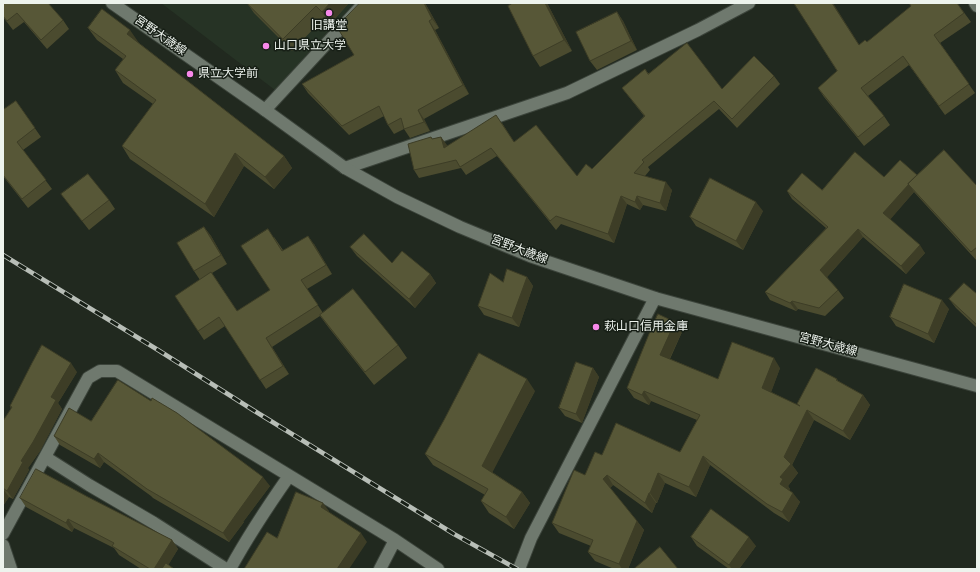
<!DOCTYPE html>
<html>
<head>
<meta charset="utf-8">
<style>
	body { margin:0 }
	#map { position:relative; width:980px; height:572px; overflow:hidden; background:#21291f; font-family:"Roboto Condensed",sans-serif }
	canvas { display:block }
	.frame { position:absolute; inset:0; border:4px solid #edf3ed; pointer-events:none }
</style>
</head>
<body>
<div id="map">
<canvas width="980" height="572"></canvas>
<div class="frame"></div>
</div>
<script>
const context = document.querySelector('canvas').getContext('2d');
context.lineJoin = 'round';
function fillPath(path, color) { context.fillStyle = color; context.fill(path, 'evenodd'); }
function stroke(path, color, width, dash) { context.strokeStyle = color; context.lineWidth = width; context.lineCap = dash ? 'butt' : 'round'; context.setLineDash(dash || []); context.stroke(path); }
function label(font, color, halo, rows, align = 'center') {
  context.font = font + ' "Roboto Condensed","Noto Sans JP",sans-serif'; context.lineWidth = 3; context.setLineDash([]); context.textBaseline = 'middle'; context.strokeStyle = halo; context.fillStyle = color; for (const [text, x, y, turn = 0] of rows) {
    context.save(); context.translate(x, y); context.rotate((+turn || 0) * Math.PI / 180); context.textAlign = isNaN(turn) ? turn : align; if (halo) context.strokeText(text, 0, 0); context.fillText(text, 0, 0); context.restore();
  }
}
const built = new Path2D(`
	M 161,3 L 354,3 L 275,90 Z`);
const street = new Path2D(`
	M 975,3 L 977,6
	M 265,110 L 364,3
	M 345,168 L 567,93 L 698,30 L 749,3
	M 45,457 L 89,485 L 154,523 L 226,569
	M 3,534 L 88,378 L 100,371 L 117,371 L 395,540 L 438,569
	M 3,545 L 11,569
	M 230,569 C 248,536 268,506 289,476
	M 380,569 L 395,540
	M 519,569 L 531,538 L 655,298`);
const secondary = new Path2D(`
	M 112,3 L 265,110 L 345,168 L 397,197 L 460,227 L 530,256 L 655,298 L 977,386`);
const rail = new Path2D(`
	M 3,255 L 158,350 L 253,410 L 454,534 L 517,569`);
const wall = new Path2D(`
	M 3,3 L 63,20 L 69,29 L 47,49 L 24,22 L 13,30 L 3,17 Z
	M 247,3 L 349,3 L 330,24 L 324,18 L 292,51 L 254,13 Z
	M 425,3 L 439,28 L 435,30 L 469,94 L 424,119 L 430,131 L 410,138 L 404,129 L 394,134 L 388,125 L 384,116 L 349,135 L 308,93 L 302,84 L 354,55 Z
	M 547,3 L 572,51 L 540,67 L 533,56 Z
	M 957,3 L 971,22 L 940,43 L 975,93 L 945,115 L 909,65 L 868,96 L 884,116 L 890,125 L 864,146 L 824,97 L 818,88 L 837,71 L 860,44 Z
	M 617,12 L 623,21 L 637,50 L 597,70 L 590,61 Z
	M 88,28 L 139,43 L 284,156 L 292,168 L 274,189 L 244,166 L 214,217 L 130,159 L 122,146 L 153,104 L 123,83 L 115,70 L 123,59 L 97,40 Z
	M 645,69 L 648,73 L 722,89 L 774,76 L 780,84 L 737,128 L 719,109 L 648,167 L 650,170 L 645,176 L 672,190 L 666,211 L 643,205 L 640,210 L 627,204 L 614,243 L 561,224 L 556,230 L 497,156 L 466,175 L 461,168 L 419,178 L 414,170 L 431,137 L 432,139 L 441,137 L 447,146 L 502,123 L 514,142 L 577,176 L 592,169 L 644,116 L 622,88 Z
	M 16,101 L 41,137 L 23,150 L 52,189 L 28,208 L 3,176 L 3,110 Z
	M 917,176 L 977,186 L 977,261 L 914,192 L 890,219 L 925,253 L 906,274 L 863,237 L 827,277 L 838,290 L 844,298 L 825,316 L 798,309 L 796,311 L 770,300 L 765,292 L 826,228 L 792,199 L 787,191 L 822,190 L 884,177 Z
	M 61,194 L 109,200 L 115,209 L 89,230 Z
	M 763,211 L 743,250 L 696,226 L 690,217 Z
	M 204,227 L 211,236 L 227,264 L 212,273 L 237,311 L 270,290 L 274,237 L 283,250 L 314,244 L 332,274 L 307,289 L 323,313 L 398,345 L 407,358 L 374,385 L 329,328 L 320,316 L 272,347 L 289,374 L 266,389 L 225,326 L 204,340 L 198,331 L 200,280 L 194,271 Z
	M 350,247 L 392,263 L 430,274 L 436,283 L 415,308 L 357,256 Z
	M 527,277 L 533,286 L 519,327 L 484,315 L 478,306 L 503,282 Z
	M 977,294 L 977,328 L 956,308 L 949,299 Z
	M 949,309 L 934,343 L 896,326 L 890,317 Z
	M 682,332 L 670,359 L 718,379 L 780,368 L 771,392 L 797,405 L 837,379 L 838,381 L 863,395 L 870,405 L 850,440 L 814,420 L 792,465 L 798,473 L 788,486 L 790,489 L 789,490 L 800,502 L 789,522 L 774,513 L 710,465 L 696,497 L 665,483 L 657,503 L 656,503 L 652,513 L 613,485 L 610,488 L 637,521 L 644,530 L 628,569 L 614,569 L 595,561 L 588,552 L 591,546 L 559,533 L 552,523 L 585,475 L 602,455 L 680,452 L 697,420 L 651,401 L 649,405 L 634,398 L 627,388 Z
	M 593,368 L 599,377 L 582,423 L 565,416 L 559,408 Z
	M 77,372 L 58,403 L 62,409 L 40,451 L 28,468 L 29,470 L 13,499 L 9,497 L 3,506 L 3,421 L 11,409 L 10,406 Z
	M 535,391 L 492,472 L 522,492 L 530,503 L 514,529 L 489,513 L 481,501 L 485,495 L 433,465 L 425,454 Z
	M 91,421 L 270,486 L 243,522 L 244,522 L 229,542 L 153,498 L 151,496 L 104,462 L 100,468 L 60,445 L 54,436 Z
	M 88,497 L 172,540 L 178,549 L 168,565 L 174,569 L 141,569 L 119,555 L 114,548 L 74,528 L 72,532 L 26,507 L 20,498 Z
	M 691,537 L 756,546 L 739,569 L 729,569 L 697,546 Z`);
const shadedWall = new Path2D(`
	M 330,3 L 349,3 L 330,24 L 322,12 Z
	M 424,3 L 425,3 L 439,28 L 432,19 Z
	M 545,3 L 547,3 L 572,51 L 564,40 Z
	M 832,3 L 833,3 L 865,54 L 859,45 Z
	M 617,12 L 623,21 L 637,50 L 631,41 Z
	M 429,21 L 435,30 L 469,94 L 463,85 Z
	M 130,30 L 139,43 L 136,47 L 127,34 Z
	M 418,110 L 424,119 L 430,131 L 424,122 Z
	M 441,137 L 447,145 L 449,157 L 444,148 Z
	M 235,153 L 244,166 L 214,217 L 205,204 Z
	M 284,156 L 292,168 L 274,189 L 265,177 Z
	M 666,182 L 672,190 L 666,211 L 660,203 Z
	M 909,184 L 914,192 L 889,221 L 883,213 Z
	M 621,196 L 627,204 L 614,243 L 608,234 Z
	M 637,196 L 643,205 L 640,210 L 635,202 Z
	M 756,202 L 763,211 L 743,250 L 736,241 Z
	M 204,227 L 211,236 L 227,264 L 221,255 Z
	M 858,229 L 863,237 L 826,278 L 820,270 Z
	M 308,236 L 314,244 L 332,274 L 326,265 Z
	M 920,245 L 925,253 L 906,274 L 901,266 Z
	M 430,274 L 436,283 L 415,308 L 409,299 Z
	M 527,277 L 533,286 L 519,327 L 512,318 Z
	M 942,300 L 949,309 L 934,343 L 928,334 Z
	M 792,301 L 798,309 L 796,311 L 790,303 Z
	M 675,322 L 682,332 L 667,364 L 660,355 Z
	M 266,338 L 272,347 L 289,374 L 283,366 Z
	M 774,358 L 780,368 L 769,398 L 762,388 Z
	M 71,363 L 77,372 L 58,403 L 62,409 L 40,451 L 28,468 L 29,470 L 13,499 L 7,491 L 51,397 Z
	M 593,368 L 599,377 L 582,423 L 576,414 Z
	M 527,379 L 535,391 L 490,477 L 482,466 Z
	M 644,391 L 651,401 L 649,405 L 642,395 Z
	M 863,395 L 870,405 L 850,440 L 843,431 Z
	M 807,410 L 814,420 L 792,465 L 798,473 L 788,486 L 790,489 L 787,494 L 780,484 L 780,477 L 784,457 Z
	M 98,453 L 104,462 L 100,468 L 94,459 Z
	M 703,456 L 710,465 L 696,497 L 689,487 Z
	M 658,473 L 665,483 L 657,503 L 650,493 Z
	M 607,475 L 613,485 L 609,489 L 603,479 Z
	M 263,477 L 270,486 L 243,522 L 244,522 L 229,542 L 223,533 L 237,513 Z
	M 3,489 L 9,497 L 3,506 Z
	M 522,492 L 530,503 L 514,529 L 506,517 Z
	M 649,493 L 656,503 L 652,513 L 645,503 Z
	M 793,493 L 800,502 L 789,522 L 782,512 Z
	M 323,503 L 329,511 L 328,516 L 321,507 Z
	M 68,519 L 74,528 L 72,532 L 66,523 Z
	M 637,521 L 644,530 L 628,569 L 622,569 L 619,564 Z
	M 361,533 L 367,542 L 349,569 L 337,569 Z
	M 749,537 L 756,546 L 739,569 L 732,569 L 729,565 Z
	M 172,540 L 178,549 L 166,569 L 154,569 Z`);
const building = new Path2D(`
	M 3,3 L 48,3 L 63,20 L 41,40 L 17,13 L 7,21 L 3,16 Z
	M 247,3 L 330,3 L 322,12 L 316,6 L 283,39 Z
	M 360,3 L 424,3 L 432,19 L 429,21 L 463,85 L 418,110 L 424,122 L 404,129 L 401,118 L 388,125 L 379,106 L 342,126 L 302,84 L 354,55 L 337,27 Z
	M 513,3 L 545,3 L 564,40 L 533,56 L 508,6 Z
	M 794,3 L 832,3 L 859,45 L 865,40 L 867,42 L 911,6 L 909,3 L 957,3 L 964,13 L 934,35 L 969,84 L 939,106 L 903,56 L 861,88 L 884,116 L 858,137 L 818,88 L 837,71 Z
	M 102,9 L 130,30 L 127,34 L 284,156 L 265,177 L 235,153 L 205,204 L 122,146 L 156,100 L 115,70 L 126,56 L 88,28 Z
	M 617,12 L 631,41 L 590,61 L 576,32 Z
	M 687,43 L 722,89 L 754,56 L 774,76 L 732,119 L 714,101 L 642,160 L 644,162 L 634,173 L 666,182 L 660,203 L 637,196 L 635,202 L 621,196 L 608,234 L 556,216 L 550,221 L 491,148 L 460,167 L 456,160 L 414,170 L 408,144 L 431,137 L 432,139 L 441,137 L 444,148 L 496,115 L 514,142 L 536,125 L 577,176 L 586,164 L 592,169 L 645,116 L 622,88 L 645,69 L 648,74 Z
	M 16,101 L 35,128 L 17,142 L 46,180 L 22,199 L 3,175 L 3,110 Z
	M 944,150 L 977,186 L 977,247 L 971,252 L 908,184 Z
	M 855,152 L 884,177 L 900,160 L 917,175 L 908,184 L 909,184 L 883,213 L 920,245 L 901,266 L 858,229 L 820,270 L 838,290 L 819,308 L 792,301 L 790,303 L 765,292 L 828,227 L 787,191 L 802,173 L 822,190 Z
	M 88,174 L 109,200 L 82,221 L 61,194 Z
	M 710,178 L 756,202 L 736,241 L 690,217 Z
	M 204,227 L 221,255 L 194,271 L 177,243 Z
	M 268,229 L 282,251 L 308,236 L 326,265 L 301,280 L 318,305 L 266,338 L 283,366 L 260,380 L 219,317 L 198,331 L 175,296 L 211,272 L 237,311 L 270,290 L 241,246 Z
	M 364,234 L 392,263 L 402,251 L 430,274 L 409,299 L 350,247 Z
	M 507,269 L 527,277 L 512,318 L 478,306 L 490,273 L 503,282 Z
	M 964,283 L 977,294 L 977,325 L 949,299 Z
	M 904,284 L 942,300 L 928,334 L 890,317 Z
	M 353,289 L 398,345 L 365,372 L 320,315 Z
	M 658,314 L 675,322 L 660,355 L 718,379 L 732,342 L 774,358 L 762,388 L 800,406 L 797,404 L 816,368 L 837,379 L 836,380 L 863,395 L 843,431 L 807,410 L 784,457 L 791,464 L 780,477 L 783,479 L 780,484 L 793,493 L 782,512 L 767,504 L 703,456 L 689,487 L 658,473 L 650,493 L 649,493 L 645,503 L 607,475 L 603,479 L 637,521 L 619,564 L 588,552 L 593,540 L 552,523 L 574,470 L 585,475 L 595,452 L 602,455 L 616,423 L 680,452 L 700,415 L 644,391 L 642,395 L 627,388 L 649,334 Z
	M 42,345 L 71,363 L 51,397 L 56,400 L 33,442 L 21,461 L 23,462 L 7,491 L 3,488 L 3,421 L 12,407 L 10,406 L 32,363 Z
	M 479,353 L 527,379 L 482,466 L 522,492 L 506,517 L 481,501 L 488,489 L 425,454 L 444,420 Z
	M 576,362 L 593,368 L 576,414 L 559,408 Z
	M 118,380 L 151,401 L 152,398 L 177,413 L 263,477 L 237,513 L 223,533 L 147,489 L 98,453 L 94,459 L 54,436 L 69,408 L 91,421 Z
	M 36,469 L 88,497 L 172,540 L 154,569 L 150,569 L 112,546 L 114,543 L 68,519 L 66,523 L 20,498 Z
	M 296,492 L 323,503 L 321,507 L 361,533 L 337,569 L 244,569 L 267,532 L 277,538 Z
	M 711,509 L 749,537 L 729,565 L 691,537 Z
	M 660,547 L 678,569 L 634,569 Z
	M 166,563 L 174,569 L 162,569 Z`);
const markers = [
	[329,13,4,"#f888ea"],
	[266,46,4,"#f888ea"],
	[190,74,4,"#f888ea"],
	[596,327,4,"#f888ea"]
];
const poiNames = [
	["旧講堂",329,26,"center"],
	["山口県立大学",274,46],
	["県立大学前",198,74],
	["萩山口信用金庫",604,327]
];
const streetNames = [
	["宮野大歳線",160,36,35],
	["宮野大歳線",519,250,21],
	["宮野大歳線",828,345,15]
];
fillPath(built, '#263325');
stroke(street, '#3c443b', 14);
stroke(secondary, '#3c443b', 14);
stroke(street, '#6f796e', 12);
stroke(secondary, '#6f796e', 12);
stroke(rail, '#b8beb7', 4.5);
stroke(rail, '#171f16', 3, [9]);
fillPath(wall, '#4b4b2f');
fillPath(shadedWall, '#3d3d26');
fillPath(building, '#575737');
stroke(building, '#3d3d26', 1);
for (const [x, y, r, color] of markers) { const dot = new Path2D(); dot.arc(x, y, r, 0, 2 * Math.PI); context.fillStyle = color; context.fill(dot); stroke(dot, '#171f16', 1.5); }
label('12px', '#edf3ed', '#171f16', poiNames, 'left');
label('12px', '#edf3ed', '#171f16', streetNames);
</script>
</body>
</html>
